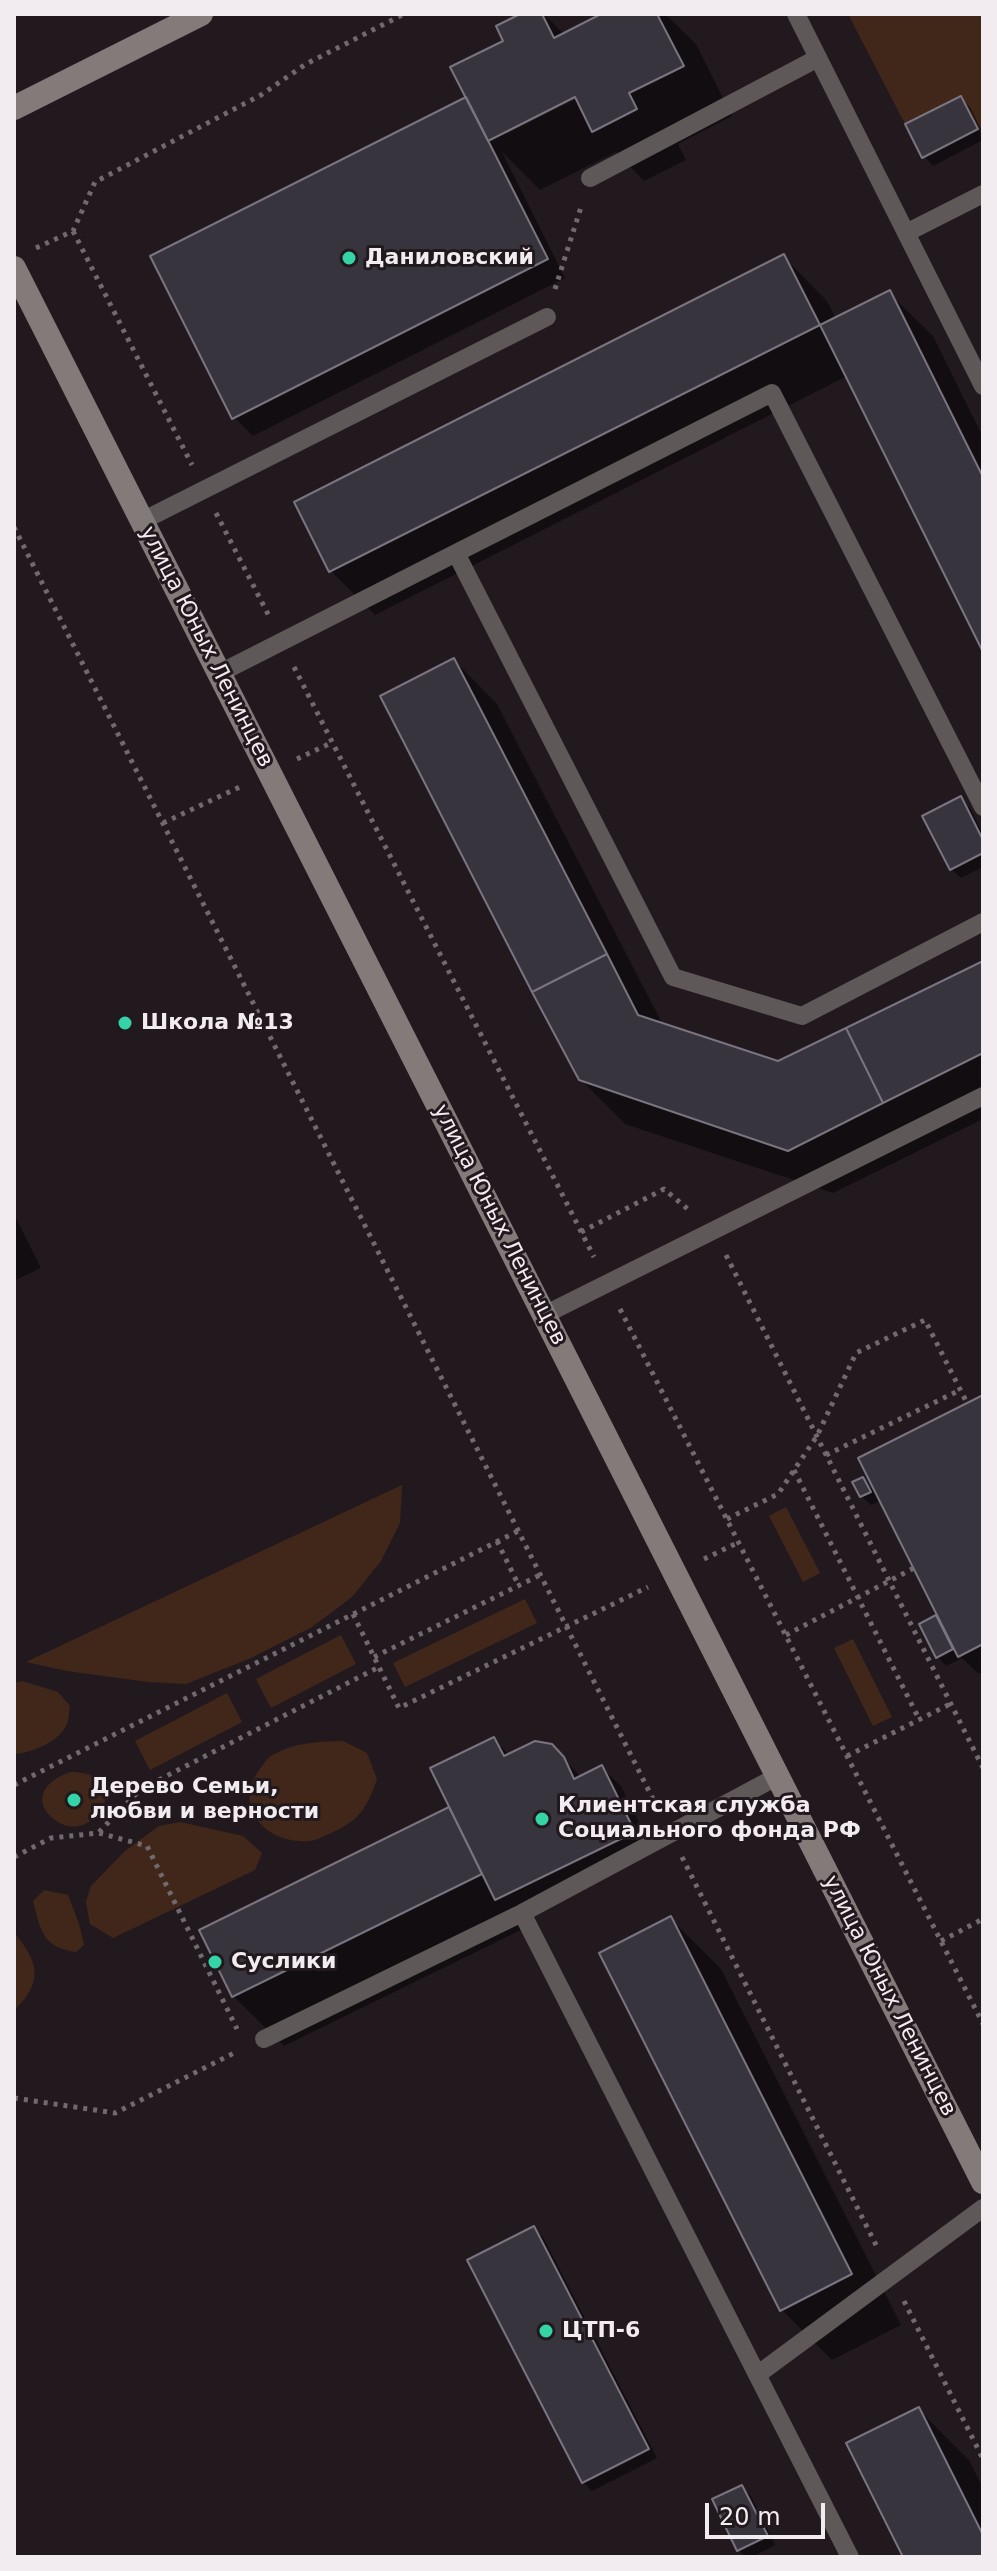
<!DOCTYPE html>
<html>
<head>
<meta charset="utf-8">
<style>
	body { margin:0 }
	#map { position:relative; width:997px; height:2571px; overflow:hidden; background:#22191f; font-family:"DejaVu Sans",sans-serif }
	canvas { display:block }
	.frame { position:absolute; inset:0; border:16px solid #f2ecf0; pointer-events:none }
	.scale { position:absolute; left:705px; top:2503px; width:120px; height:36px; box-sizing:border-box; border:4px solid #f2ecf0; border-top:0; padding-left:10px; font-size:24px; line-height:28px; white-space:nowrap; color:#f2ecf0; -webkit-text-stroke:6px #22191f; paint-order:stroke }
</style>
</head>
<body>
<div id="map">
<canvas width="997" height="2571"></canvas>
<div class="frame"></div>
<div class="scale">20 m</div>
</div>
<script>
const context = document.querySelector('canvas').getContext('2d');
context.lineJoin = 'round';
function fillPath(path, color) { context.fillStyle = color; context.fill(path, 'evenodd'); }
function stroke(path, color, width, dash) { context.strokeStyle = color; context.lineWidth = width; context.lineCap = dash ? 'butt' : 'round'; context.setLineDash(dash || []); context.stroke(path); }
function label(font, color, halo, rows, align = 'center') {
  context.font = font + ' "DejaVu Sans",sans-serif'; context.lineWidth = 6; context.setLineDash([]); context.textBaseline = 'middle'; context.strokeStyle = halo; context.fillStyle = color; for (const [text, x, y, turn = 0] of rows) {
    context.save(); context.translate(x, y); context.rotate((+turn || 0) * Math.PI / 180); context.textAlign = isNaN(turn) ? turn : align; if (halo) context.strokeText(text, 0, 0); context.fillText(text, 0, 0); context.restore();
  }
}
const green = new Path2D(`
	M 848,14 L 983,14 L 983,138 L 961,96 L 905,124 Z
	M 402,1485 L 400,1523 L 381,1561 L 352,1597 L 312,1627 L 251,1658 L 186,1684 L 148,1682 L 67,1671 L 26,1662 Z
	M 786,1507 L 820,1573 L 803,1582 L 769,1516 Z
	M 525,1599 L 537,1623 L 405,1687 L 393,1663 Z
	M 341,1635 L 356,1664 L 271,1708 L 256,1679 Z
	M 853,1639 L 892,1717 L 873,1726 L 834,1648 Z
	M 22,1681 L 58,1692 L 70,1706 C 69,1712 69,1721 66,1726 C 58,1742 31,1753 14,1754 L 14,1683 Z
	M 227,1693 L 242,1722 L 150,1770 L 135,1741 Z
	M 343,1741 L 367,1753 L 377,1779 C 367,1808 359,1821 331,1833 C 324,1836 316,1841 308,1841 C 267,1844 232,1808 259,1770 C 263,1765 266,1759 271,1756 C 294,1742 317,1742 343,1741 Z
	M 71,1772 C 139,1773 93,1849 55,1820 C 29,1800 47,1779 71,1772 Z
	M 180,1822 L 243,1836 L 262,1853 L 255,1870 L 113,1938 L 90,1924 L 86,1902 L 91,1886 L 125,1851 L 159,1826 Z
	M 44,1890 L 68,1895 L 79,1924 L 84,1945 L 76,1952 C 42,1947 41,1931 33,1901 Z
	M 14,1932 C 39,1964 44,1980 14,2011 Z`);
const shadow = new Path2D(`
	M 525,14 L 544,14 L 565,35 L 605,14 L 665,14 L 696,44 L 732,116 L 678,144 L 686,160 L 644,181 L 616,152 L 540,190 L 502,152 L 565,278 L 253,436 L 234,417 L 465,100 ZM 583,91 L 585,94 L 506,134 L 506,129 Z
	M 961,98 L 970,107 L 983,133 L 983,140 L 933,166 L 924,156 Z
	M 784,257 L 827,301 L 836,319 L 889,293 L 933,336 L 983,437 L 983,648 L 847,376 L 375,615 L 331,571 L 297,503 Z
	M 454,660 L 497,704 L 663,1025 L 778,1064 L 983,963 L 983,1119 L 833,1193 L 625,1124 L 580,1079 Z
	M 961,799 L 970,808 L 983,834 L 983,867 L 961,878 L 951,869 Z
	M 14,1214 L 41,1268 L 14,1281 Z
	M 983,1398 L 983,1672 L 979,1674 L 962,1658 L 946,1666 L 937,1656 L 936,1618 L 944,1626 L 882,1500 L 871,1505 L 861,1496 L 862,1479 L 878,1495 Z
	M 494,1739 L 510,1756 L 551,1746 L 581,1777 L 602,1768 L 621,1786 L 653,1851 L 525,1913 L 531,1925 L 284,2046 L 233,1996 L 202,1931 L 452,1808 Z
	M 671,1919 L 721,1969 L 901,2325 L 832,2360 L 781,2309 Z
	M 533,2228 L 543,2237 L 657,2458 L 592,2491 L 583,2482 Z
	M 918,2409 L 969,2460 L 983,2488 L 983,2557 L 905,2557 Z
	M 742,2487 L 751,2496 L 775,2545 L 752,2557 L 746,2557 L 739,2550 Z`);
const building = new Path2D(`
	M 520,14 L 542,14 L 554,38 L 601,14 L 657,14 L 684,66 L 629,93 L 637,109 L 592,132 L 575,97 L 488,141 L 450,67 L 503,41 L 496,26 Z
	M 961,96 L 978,129 L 922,158 L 905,124 Z
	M 466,97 L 548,259 L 232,419 L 150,256 Z
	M 784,254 L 820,325 L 329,572 L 294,502 Z
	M 890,290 L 983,477 L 983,652 L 820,325 Z
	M 454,658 L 607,954 L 532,992 L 380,696 Z
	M 961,796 L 983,840 L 983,853 L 950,870 L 922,816 Z
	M 607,954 L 638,1015 L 778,1061 L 846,1028 L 883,1103 L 788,1151 L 579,1080 L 532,992 Z
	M 983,961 L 983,1053 L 883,1103 L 846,1028 Z
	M 983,1395 L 983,1644 L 958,1657 L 858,1458 Z
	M 863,1477 L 871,1492 L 860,1497 L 852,1482 Z
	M 936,1615 L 953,1649 L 936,1658 L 919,1624 Z
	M 494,1737 L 504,1756 L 535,1741 L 552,1744 L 564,1757 L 574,1779 L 602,1765 L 635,1832 L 495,1900 L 430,1768 Z
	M 449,1807 L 482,1874 L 232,1997 L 199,1930 Z
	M 671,1916 L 852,2274 L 780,2311 L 599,1953 Z
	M 534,2226 L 649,2449 L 582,2483 L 467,2260 Z
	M 919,2407 L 983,2535 L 983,2557 L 903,2557 L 846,2443 Z
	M 742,2485 L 768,2536 L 737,2551 L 712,2499 Z`);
const path = new Path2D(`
	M 73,231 L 192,465
	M 36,248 L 73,231 L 95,182 L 261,95 L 306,64 L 404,14
	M 555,289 L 582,204
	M 216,513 L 270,618
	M 14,527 L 658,1809
	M 294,667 L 594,1257
	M 297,759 L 333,742
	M 163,823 L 242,786
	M 581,1232 L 664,1189 L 690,1211
	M 726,1255 L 983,1768
	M 620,1309 L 983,2024
	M 826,1455 L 960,1390
	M 794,1470 L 919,1719
	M 727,1519 L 778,1494 L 817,1436 L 856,1353 L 925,1320 L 967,1403
	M 497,1541 L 519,1586
	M 704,1559 L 739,1542
	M 353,1614 L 399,1708 L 648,1587
	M 786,1635 L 914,1568
	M 374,1657 L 540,1575
	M 847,1756 L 950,1704
	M 14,1785 L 518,1531
	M 99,1832 L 141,1789 L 379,1667
	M 14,1857 L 51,1838 L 99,1833 L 147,1846 L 237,2029
	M 682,1857 L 878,2249
	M 941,1941 L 983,1919
	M 14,2098 L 115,2113 L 238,2051
	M 904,2301 L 983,2459`);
const lane = new Path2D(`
	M 796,14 L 983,386
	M 590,178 L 818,58
	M 906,233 L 983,194
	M 142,521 L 547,317
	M 220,673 L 456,553
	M 983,807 L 772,393 L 456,553 L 673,977 L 802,1016 L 983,922
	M 544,1315 L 983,1096
	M 522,1913 L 850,2557
	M 264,2039 L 522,1913 L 778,1776
	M 757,2375 L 983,2208`);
const secondary = new Path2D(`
	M 14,108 L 201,14
	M 14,268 L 983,2182`);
const markers = [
	[349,258,8,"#34d4a8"],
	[125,1023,8,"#34d4a8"],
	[74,1800,8,"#34d4a8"],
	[542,1819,8,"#34d4a8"],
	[215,1962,8,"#34d4a8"],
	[546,2331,8,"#34d4a8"]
];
const poiNames = [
	["Даниловский",365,258],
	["Школа №13",141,1023],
	["Дерево Семьи,",90,1787],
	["любви и верности",90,1812],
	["Клиентская служба",558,1806],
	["Социального фонда РФ",558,1831],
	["Суслики",231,1962],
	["ЦТП-6",562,2331]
];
const streetNames = [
	["улица Юных Ленинцев",206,647,63],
	["улица Юных Ленинцев",499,1225,63],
	["улица Юных Ленинцев",889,1996,63]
];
fillPath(green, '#40271a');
fillPath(shadow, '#0007');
fillPath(building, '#38343d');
stroke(building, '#79747f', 2);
stroke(path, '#71696f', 5, [4, 6]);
stroke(lane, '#5e5858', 18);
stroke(secondary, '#837a7a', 24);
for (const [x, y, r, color] of markers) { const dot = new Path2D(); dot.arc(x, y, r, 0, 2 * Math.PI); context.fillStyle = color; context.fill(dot); stroke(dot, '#22191f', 3); }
label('bold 22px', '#f2ecf0', '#22191f', poiNames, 'left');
label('22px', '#f2ecf0', '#22191f', streetNames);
</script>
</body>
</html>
